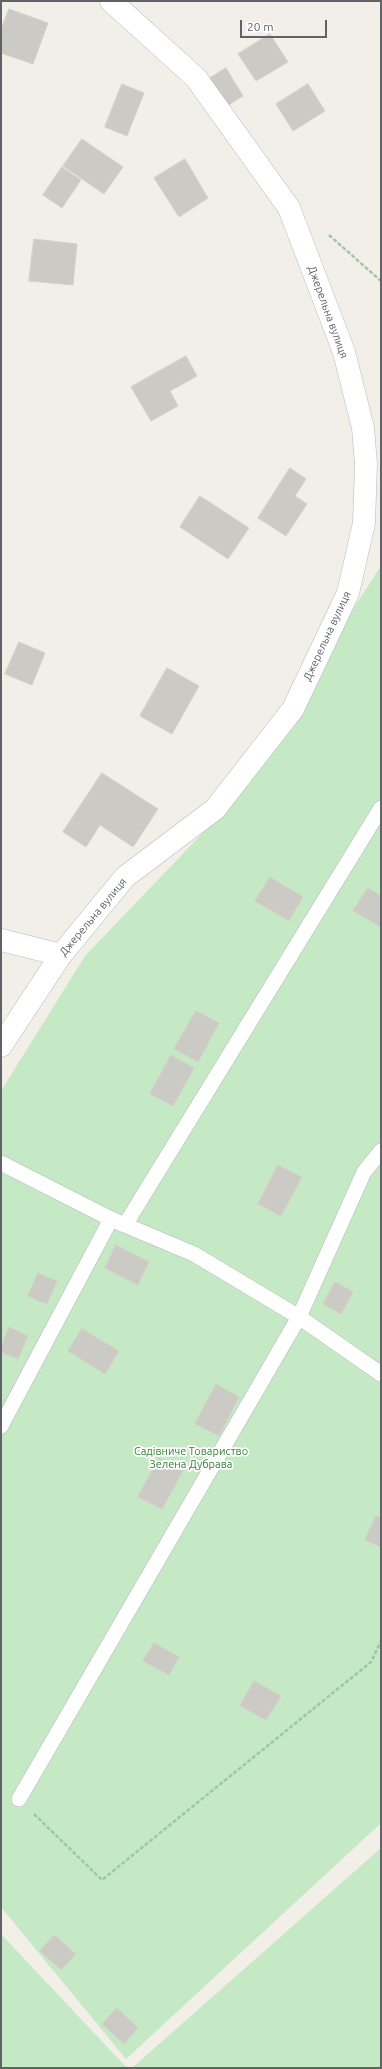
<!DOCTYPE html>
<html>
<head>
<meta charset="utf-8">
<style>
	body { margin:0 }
	#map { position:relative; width:382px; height:2069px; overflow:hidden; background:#f1efe8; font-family:Ubuntu,sans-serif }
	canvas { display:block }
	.frame { position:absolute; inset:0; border:2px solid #5f6368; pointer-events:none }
	.scale { position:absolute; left:240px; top:20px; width:87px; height:18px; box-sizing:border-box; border:2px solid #5f6368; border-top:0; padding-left:5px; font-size:12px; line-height:14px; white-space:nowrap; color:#5f6368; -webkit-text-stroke:3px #fff; paint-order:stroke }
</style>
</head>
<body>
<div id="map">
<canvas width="382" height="2069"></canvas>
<div class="frame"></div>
<div class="scale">20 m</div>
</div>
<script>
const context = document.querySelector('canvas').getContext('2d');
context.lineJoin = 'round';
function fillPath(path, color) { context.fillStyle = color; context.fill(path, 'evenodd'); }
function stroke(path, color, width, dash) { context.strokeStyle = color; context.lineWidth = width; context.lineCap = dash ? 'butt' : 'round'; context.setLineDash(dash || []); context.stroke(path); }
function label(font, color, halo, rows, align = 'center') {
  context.font = font + ' Ubuntu,sans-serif'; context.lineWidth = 3.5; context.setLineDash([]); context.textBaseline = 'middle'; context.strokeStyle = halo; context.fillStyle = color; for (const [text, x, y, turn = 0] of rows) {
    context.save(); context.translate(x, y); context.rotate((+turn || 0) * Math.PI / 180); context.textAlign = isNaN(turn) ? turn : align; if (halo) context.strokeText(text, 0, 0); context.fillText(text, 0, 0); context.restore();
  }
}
const green = new Path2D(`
	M 381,566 L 381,1823 L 126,2059 L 1,1907 L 1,1091 L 85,956 L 218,817 Z
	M 381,1848 L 381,2068 L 132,2068 Z
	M 1,1934 L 127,2068 L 1,2068 Z`);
const building = new Path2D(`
	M 9,9 L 48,23 L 33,64 L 1,53 L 1,30 Z
	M 270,34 L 288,62 L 256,81 L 238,54 Z
	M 226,68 L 243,96 L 224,108 L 207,80 Z
	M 122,84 L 144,93 L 127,136 L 105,127 Z
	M 308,84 L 325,111 L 293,131 L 276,104 Z
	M 82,139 L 123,167 L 104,194 L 63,166 Z
	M 185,159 L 208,198 L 179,217 L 154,178 Z
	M 62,167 L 81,180 L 62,208 L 43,195 Z
	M 34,239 L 77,244 L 73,285 L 29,281 Z
	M 186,356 L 197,376 L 170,391 L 178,406 L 151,421 L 131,387 Z
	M 290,468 L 306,479 L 295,496 L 307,504 L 286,536 L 258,518 Z
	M 200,496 L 249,528 L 228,559 L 180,527 Z
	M 19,642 L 45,653 L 32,685 L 5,674 Z
	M 167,668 L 199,686 L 172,734 L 140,716 Z
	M 102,773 L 158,809 L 133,847 L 100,825 L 86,847 L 63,832 Z
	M 270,877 L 303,897 L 289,921 L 255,901 Z
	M 368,888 L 381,896 L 381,927 L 353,911 Z
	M 196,1011 L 219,1023 L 198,1062 L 174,1049 Z
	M 171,1055 L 194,1068 L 173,1106 L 150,1094 Z
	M 278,1165 L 302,1177 L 281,1216 L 258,1204 Z
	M 116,1245 L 149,1262 L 138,1285 L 105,1268 Z
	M 38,1273 L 57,1281 L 47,1304 L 28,1296 Z
	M 335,1282 L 353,1292 L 341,1314 L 323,1304 Z
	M 9,1327 L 28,1336 L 18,1359 L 1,1352 L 1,1347 Z
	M 82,1329 L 119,1351 L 105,1374 L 68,1351 Z
	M 216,1384 L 239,1397 L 219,1436 L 195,1424 Z
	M 159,1458 L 183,1471 L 162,1509 L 138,1497 Z
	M 376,1516 L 381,1518 L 381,1547 L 365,1540 Z
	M 154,1643 L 179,1657 L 169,1675 L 143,1661 Z
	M 254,1681 L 281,1696 L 266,1720 L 240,1706 Z
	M 54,1935 L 76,1954 L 61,1970 L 40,1951 Z
	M 117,2008 L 138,2028 L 124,2044 L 102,2024 Z`);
const path = new Path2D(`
	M 329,235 L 381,281
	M 34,1814 L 102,1880 L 371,1662 L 381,1641`);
const lane = new Path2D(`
	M 1,1163 L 111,1219
	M 125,1225 L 194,1254 L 299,1317 L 381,1374
	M 1,1426 L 111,1219 L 125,1225 L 381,808
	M 19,1799 L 299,1317 L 364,1172 L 381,1151`);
const street = new Path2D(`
	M 1,940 L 61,955
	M 1,1046 L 61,955 L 125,877 L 215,809 L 293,709 L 348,593 L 364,523 L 366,464 L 363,428 L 344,352 L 289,208 L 196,78 L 111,1`);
const streetNames = [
	["Джерельна вулиця",328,312,70],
	["Джерельна вулиця",327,636,-65],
	["Джерельна вулиця",93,917,-50]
];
const parkNames = [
	["Садівниче Товариство",191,1451],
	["Зелена Дубрава",191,1464]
];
fillPath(green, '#c5e8c5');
fillPath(building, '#cccac5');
stroke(building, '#d6d1c6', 1);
stroke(lane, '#b5b8bc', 16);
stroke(street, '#b5b8bc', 23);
stroke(path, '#9cc7a9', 2.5, [4, 2]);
stroke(lane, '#fff', 15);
stroke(street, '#fff', 22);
label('11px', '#5f6368', '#fff', streetNames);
label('11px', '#348238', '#fff', parkNames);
</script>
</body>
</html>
